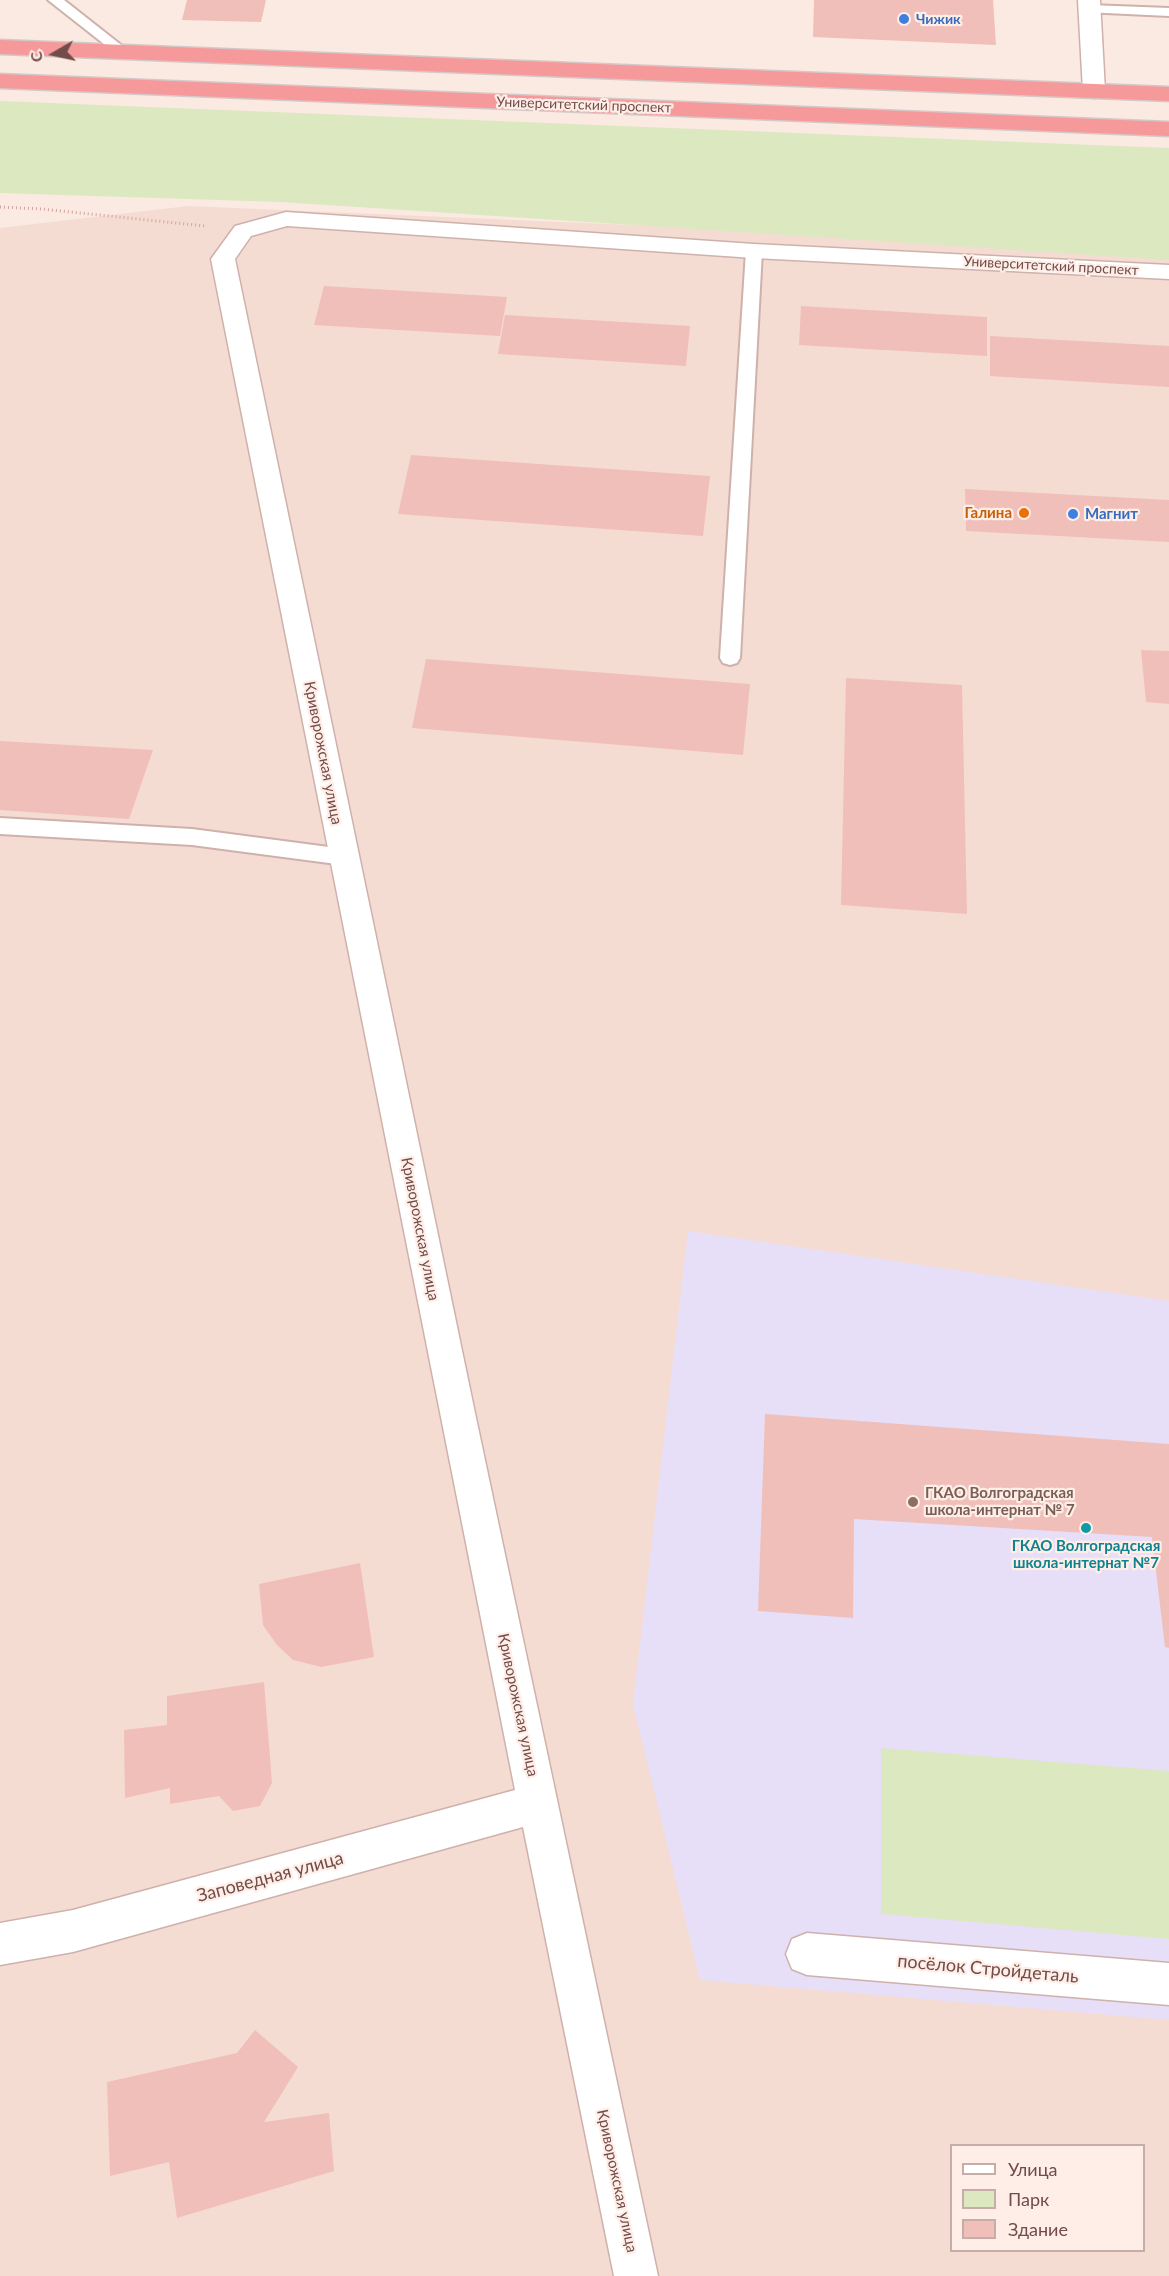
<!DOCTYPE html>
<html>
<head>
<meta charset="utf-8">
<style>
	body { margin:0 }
	#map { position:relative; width:1169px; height:2276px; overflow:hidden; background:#fbeae1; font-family:Lato,sans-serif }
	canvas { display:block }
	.legend { position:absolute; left:950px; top:2144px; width:195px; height:108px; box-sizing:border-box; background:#ffeee7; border:2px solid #c7ada8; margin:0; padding:8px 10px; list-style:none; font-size:18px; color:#724c49 }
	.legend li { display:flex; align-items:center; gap:12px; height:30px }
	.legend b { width:30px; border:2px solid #c7ada8 }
	.north { position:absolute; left:24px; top:24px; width:60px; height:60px; -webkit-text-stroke:4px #ffeee7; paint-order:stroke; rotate:261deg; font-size:16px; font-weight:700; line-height:24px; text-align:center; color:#724c49 }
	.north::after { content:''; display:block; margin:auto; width:21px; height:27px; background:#724c49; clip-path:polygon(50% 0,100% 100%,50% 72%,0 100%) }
</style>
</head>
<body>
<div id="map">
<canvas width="1169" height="2276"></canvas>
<ul class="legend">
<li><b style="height:8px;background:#fff"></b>Улица</li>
<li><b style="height:16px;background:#dce8c0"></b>Парк</li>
<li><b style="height:16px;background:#f0bfb9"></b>Здание</li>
</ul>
<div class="north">С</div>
</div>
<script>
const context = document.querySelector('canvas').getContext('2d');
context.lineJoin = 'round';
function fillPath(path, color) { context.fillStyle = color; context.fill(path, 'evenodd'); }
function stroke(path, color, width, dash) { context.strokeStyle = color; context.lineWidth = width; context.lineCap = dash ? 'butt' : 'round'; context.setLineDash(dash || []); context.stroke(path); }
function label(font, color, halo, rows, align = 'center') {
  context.font = font + ' Lato,sans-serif'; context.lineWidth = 4.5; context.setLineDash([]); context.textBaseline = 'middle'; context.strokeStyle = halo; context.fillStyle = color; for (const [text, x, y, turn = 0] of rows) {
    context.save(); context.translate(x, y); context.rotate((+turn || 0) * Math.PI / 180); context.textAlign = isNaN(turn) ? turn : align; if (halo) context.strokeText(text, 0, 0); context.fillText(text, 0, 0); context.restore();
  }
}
const residential = new Path2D(`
	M 188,206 L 1169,248 L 1169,2276 L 0,2276 L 0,228 ZM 952,2146 L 1144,2146 L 1144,2250 L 952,2250 Z`);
const education = new Path2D(`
	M 688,1231 L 1169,1301 L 1169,2020 L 700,1980 L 633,1704 Z`);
const green = new Path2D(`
	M 0,101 L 1169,148 L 1169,260 L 281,202 L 0,193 Z
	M 881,1748 L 1169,1771 L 1169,1939 L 881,1914 Z`);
const building = new Path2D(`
	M 187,0 L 266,0 L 261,22 L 182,20 Z
	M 814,0 L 993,0 L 996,45 L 813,37 Z
	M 324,286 L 507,297 L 500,336 L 314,325 Z
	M 801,306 L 987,317 L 987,356 L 799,345 Z
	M 505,315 L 690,326 L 686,366 L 498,354 Z
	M 990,336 L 1169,346 L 1169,387 L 990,376 Z
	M 411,455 L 710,476 L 703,536 L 398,514 Z
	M 965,489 L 1169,500 L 1169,542 L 966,531 Z
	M 1141,650 L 1169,651 L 1169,704 L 1146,702 Z
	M 426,659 L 750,684 L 743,755 L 412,728 Z
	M 846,678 L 962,685 L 967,914 L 841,905 Z
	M 0,741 L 153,750 L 129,819 L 0,810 Z
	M 765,1414 L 1169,1444 L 1169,1648 L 1165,1647 L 1152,1537 L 854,1519 L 853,1618 L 758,1611 Z
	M 360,1563 L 374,1657 L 321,1667 L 293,1660 L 277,1645 L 263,1625 L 259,1584 Z
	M 264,1682 L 272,1783 L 260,1806 L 233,1811 L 219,1796 L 170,1804 L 170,1788 L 125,1798 L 124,1730 L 167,1725 L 167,1696 Z
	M 255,2030 L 298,2067 L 264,2122 L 329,2113 L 334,2171 L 177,2218 L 169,2162 L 110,2176 L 107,2082 L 237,2053 Z`);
const path = new Path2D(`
	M 0,207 L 42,209 L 205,226`);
const lane = new Path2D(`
	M 48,0 L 64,0 L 130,52 L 123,56 L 118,55 Z
	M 1089,5 L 1169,8 L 1169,16 L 1084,12 L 1082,9 Z
	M 754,246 L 762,251 L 740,658 L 737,663 L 730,665 L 723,663 L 720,658 L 746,251 Z
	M 0,818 L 192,829 L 344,849 L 351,851 L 354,857 L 351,863 L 344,865 L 192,845 L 0,834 Z`);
const street = new Path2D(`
	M 1078,0 L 1100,0 L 1105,91 L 1102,96 L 1094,98 L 1086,96 L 1083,91 Z
	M 286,212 L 754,244 L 1169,265 L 1169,279 L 754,258 L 287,226 L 251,236 L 235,259 L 475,1413 L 658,2276 L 614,2276 L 523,1827 L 73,1952 L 0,1965 L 0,1923 L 73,1910 L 515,1790 L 211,259 L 235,226 Z
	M 807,1933 L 1169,1963 L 1169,2005 L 807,1975 L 792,1969 L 786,1954 L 792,1939 Z`);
const highway = new Path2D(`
	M 0,40 L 1169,87 L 1169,101 L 0,54 Z
	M 0,74 L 1169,122 L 1169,136 L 0,88 Z`);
const markers = [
	[904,19,6,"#3f7fe0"],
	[1024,513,6,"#e8710a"],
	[1073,514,6,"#3f7fe0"],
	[913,1502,6,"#8d6e63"],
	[1086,1528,6,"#0f9aa8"]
];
const farShopnames = [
	["Чижик",916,19]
];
const farStreetnames = [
	["Университетский проспект",584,105,2],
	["Университетский проспект",1051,266,3]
];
const foodNames = [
	["Галина",1012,513]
];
const shopNames = [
	["Магнит",1085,514]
];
const streetNames = [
	["Криворожская улица",323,753,79],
	["Криворожская улица",420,1229,79],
	["Криворожская улица",518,1705,78],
	["Криворожская улица",617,2181,78]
];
const educationNames = [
	["ГКАО Волгоградская",925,1493],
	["школа-интернат № 7",925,1510]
];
const cultureNames = [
	["ГКАО Волгоградская",1086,1546],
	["школа-интернат №7",1086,1563]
];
const nearStreetnames = [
	["Заповедная улица",270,1877,-15],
	["посёлок Стройдеталь",988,1969,5]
];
fillPath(residential, '#f5dcd3');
fillPath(education, '#e7def7');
fillPath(green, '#dce8c0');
fillPath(building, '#f0bfb9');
stroke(lane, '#ceb1ab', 4);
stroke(street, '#ceb1ab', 3);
stroke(highway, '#d5c9c8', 3);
stroke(path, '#d5a39d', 3, [1, 3]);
fillPath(lane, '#fff');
fillPath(street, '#fff');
fillPath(highway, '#f5999b');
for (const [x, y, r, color] of markers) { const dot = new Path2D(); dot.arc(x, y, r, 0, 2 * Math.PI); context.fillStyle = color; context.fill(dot); stroke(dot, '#ffeee7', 2); }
label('bold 14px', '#366cbe', '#ffeee7', farShopnames, 'left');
label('14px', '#724c49', '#ffeee7', farStreetnames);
label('bold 15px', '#c56008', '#ffeee7', foodNames, 'right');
label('bold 15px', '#366cbe', '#ffeee7', shopNames, 'left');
label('15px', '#724c49', '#ffeee7', streetNames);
label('bold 15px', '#785e54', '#ffeee7', educationNames, 'left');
label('bold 15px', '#0d838f', '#ffeee7', cultureNames);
label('18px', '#724c49', '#ffeee7', nearStreetnames);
</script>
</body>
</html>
